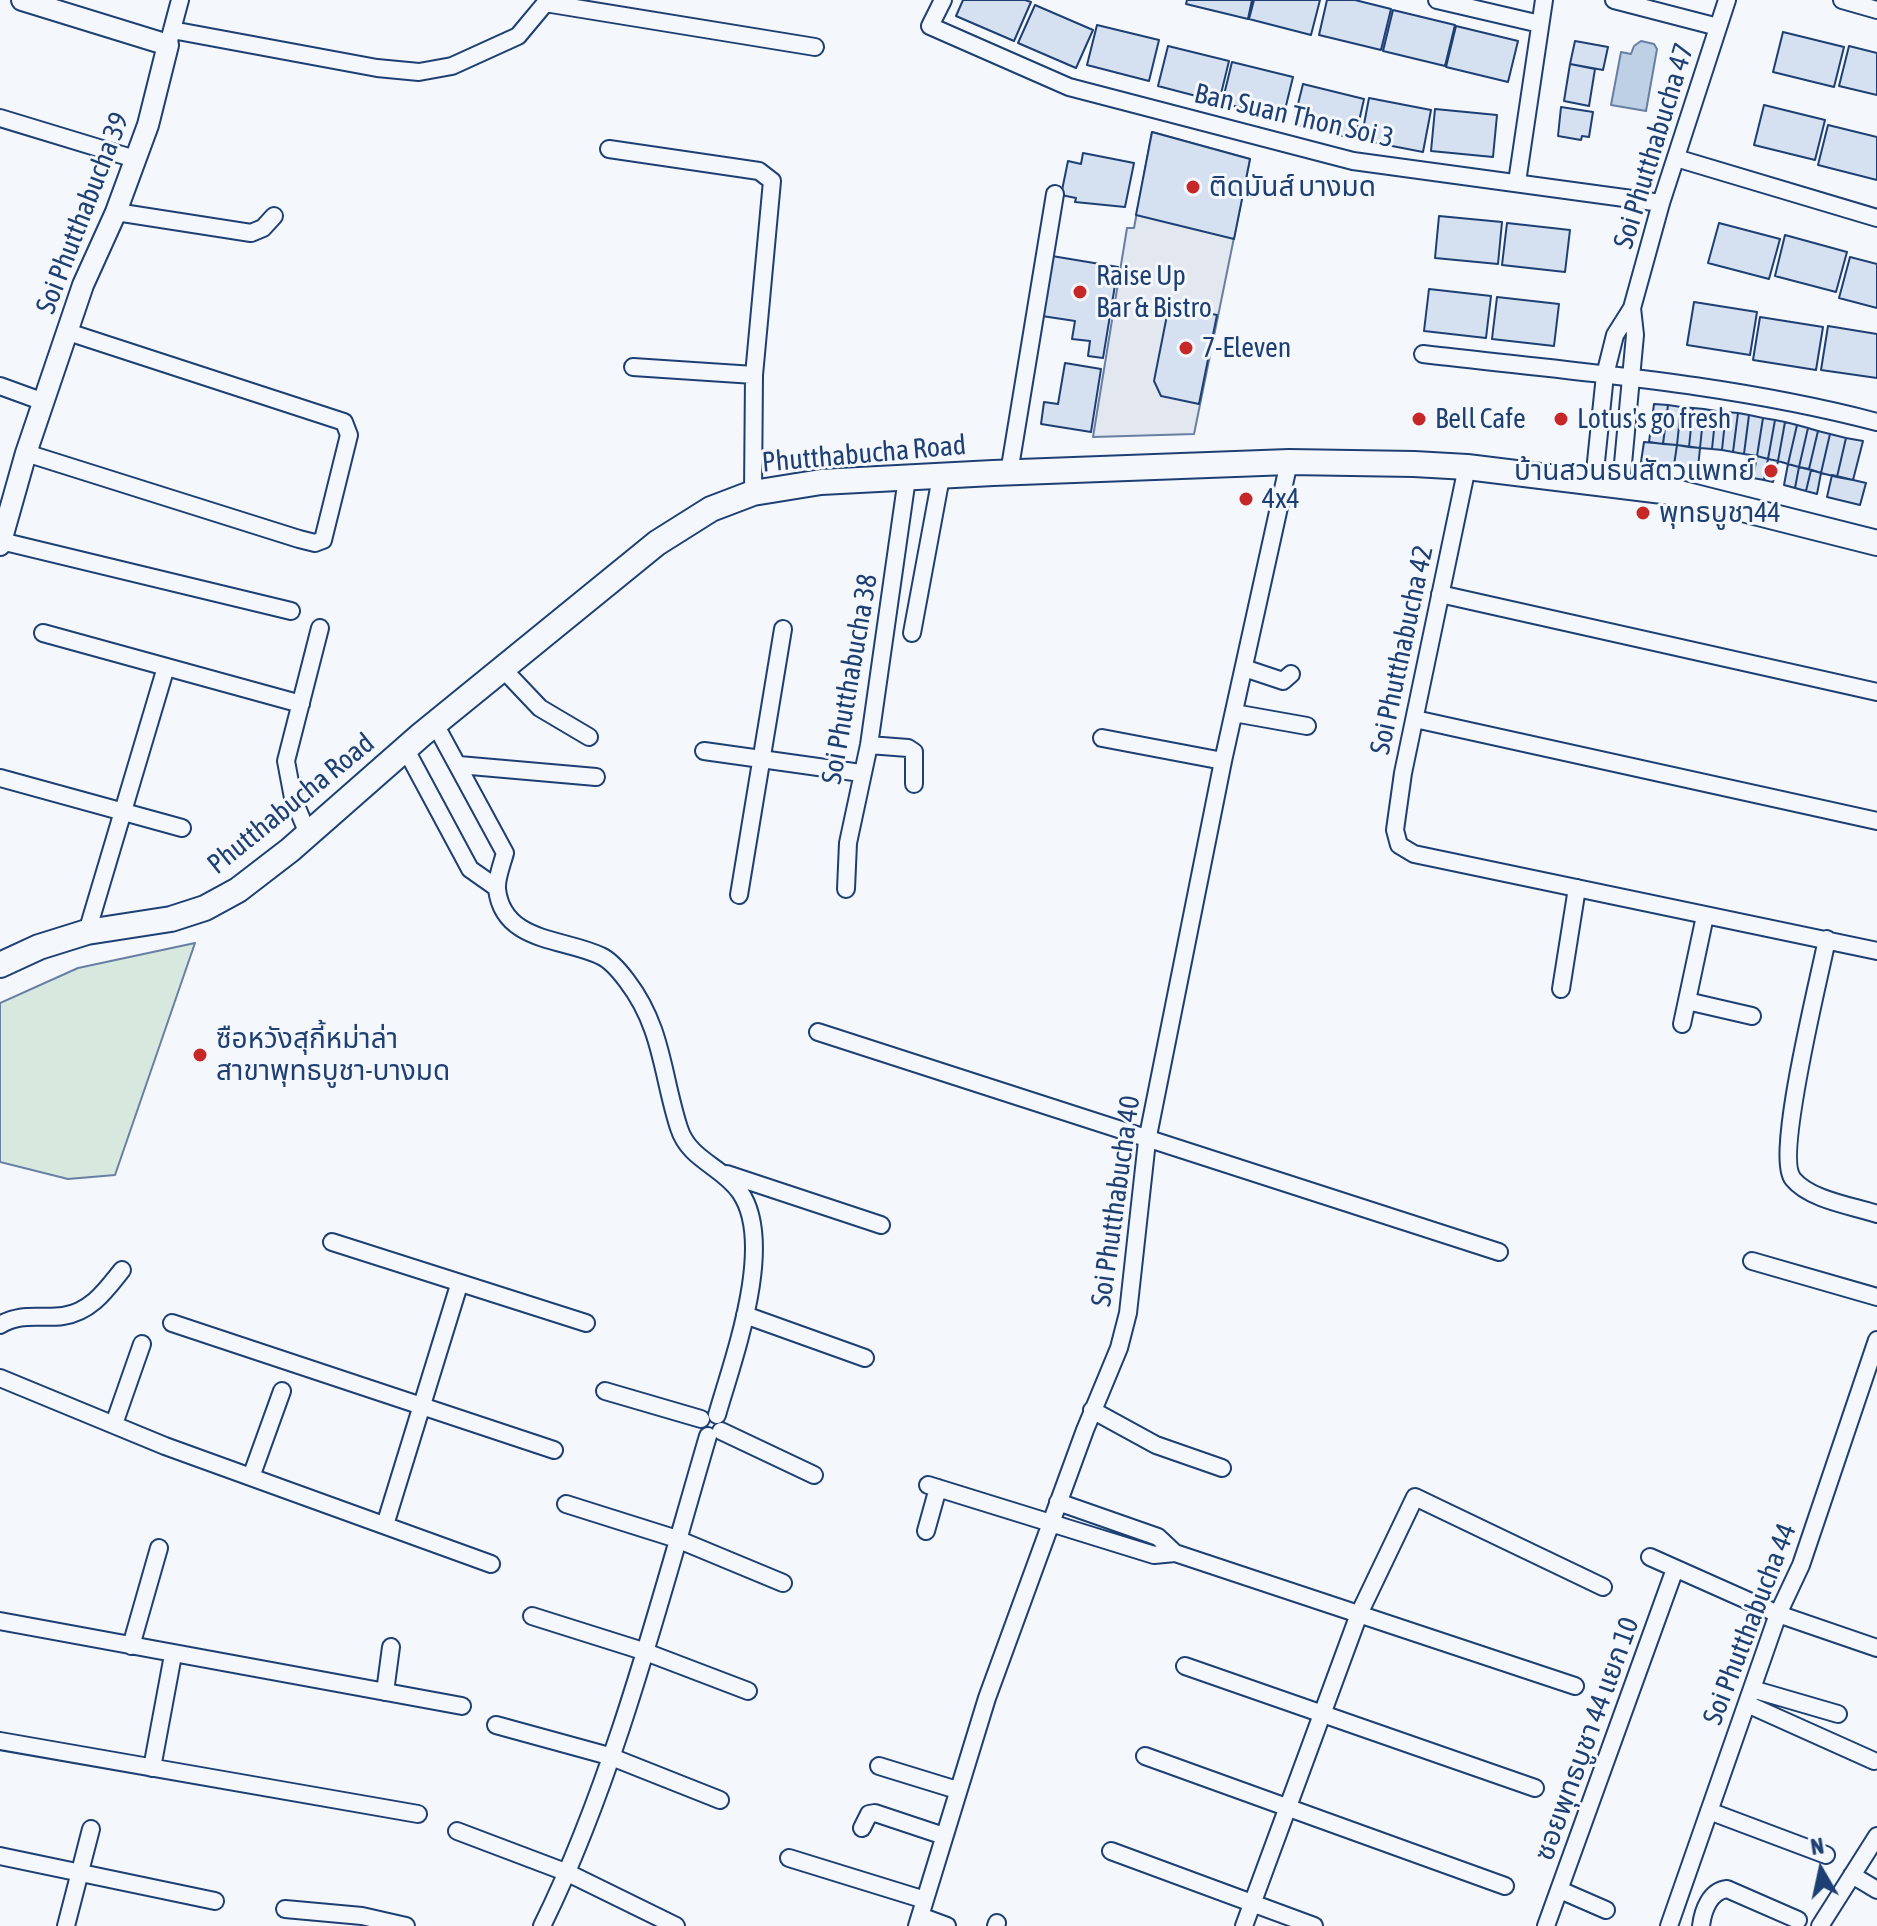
<!DOCTYPE html>
<html>
<head>
<meta charset="utf-8">
<style>
	body { margin:0 }
	#map { position:relative; width:1877px; height:1926px; overflow:hidden; background:#f4f7fb; font-family:"Asap Condensed",sans-serif }
	canvas { display:block }
	.north { position:absolute; left:1781px; top:1830px; width:80px; height:80px; -webkit-text-stroke:6px #f4f7fb; paint-order:stroke; rotate:351deg; font-size:22px; font-weight:700; line-height:32px; text-align:center; color:#1d3f73 }
	.north::after { content:''; display:block; margin:auto; width:28px; height:36px; background:#1d3f73; clip-path:polygon(50% 0,100% 100%,50% 72%,0 100%) }
</style>
</head>
<body>
<div id="map">
<canvas width="1877" height="1926"></canvas>
<div class="north">N</div>
</div>
<script>
const context = document.querySelector('canvas').getContext('2d');
context.lineJoin = 'round';
function fillPath(path, color) { context.fillStyle = color; context.fill(path, 'evenodd'); }
function stroke(path, color, width, dash) { context.strokeStyle = color; context.lineWidth = width; context.lineCap = dash ? 'butt' : 'round'; context.setLineDash(dash || []); context.stroke(path); }
function label(font, color, halo, rows, align = 'center') {
  context.font = font + ' "Asap Condensed","Noto Sans Thai",sans-serif'; context.lineWidth = 6; context.setLineDash([]); context.textBaseline = 'middle'; context.strokeStyle = halo; context.fillStyle = color; for (const [text, x, y, turn = 0] of rows) {
    context.save(); context.translate(x, y); context.rotate((+turn || 0) * Math.PI / 180); context.textAlign = isNaN(turn) ? turn : align; if (halo) context.strokeText(text, 0, 0); context.fillText(text, 0, 0); context.restore();
  }
}
const green = new Path2D(`
	M 195,943 L 115,1175 L 68,1179 L 0,1162 L 0,1003 L 78,968 Z`);
const parking = new Path2D(`
	M 1152,132 L 1250,159 L 1194,434 L 1093,437 L 1127,228 L 1134,228 Z`);
const water = new Path2D(`
	M 1641,41 L 1654,44 L 1657,49 L 1646,111 L 1611,105 L 1621,52 L 1631,54 L 1634,46 Z`);
const building = new Path2D(`
	M 963,0 L 1025,0 L 1031,2 L 1014,41 L 956,16 Z
	M 1187,0 L 1252,0 L 1248,19 L 1186,4 Z
	M 1254,0 L 1320,0 L 1311,35 L 1249,19 Z
	M 1327,0 L 1355,0 L 1391,9 L 1381,50 L 1319,35 Z
	M 1035,5 L 1093,30 L 1076,68 L 1018,43 Z
	M 1393,10 L 1455,25 L 1445,66 L 1383,51 Z
	M 1097,25 L 1159,40 L 1149,81 L 1087,65 Z
	M 1456,26 L 1518,41 L 1508,82 L 1446,67 Z
	M 1783,32 L 1844,47 L 1834,87 L 1773,72 Z
	M 1575,41 L 1608,47 L 1603,70 L 1570,64 Z
	M 1168,46 L 1229,61 L 1219,102 L 1158,86 Z
	M 1849,46 L 1877,53 L 1877,95 L 1839,86 Z
	M 1232,62 L 1293,77 L 1283,118 L 1222,103 Z
	M 1570,64 L 1595,69 L 1589,106 L 1564,101 Z
	M 1303,84 L 1364,99 L 1355,139 L 1293,124 Z
	M 1369,98 L 1431,110 L 1423,152 L 1361,140 Z
	M 1764,105 L 1825,120 L 1815,160 L 1754,145 Z
	M 1561,107 L 1593,112 L 1589,137 L 1582,136 L 1581,140 L 1558,136 Z
	M 1435,109 L 1497,115 L 1493,157 L 1431,151 Z
	M 1828,125 L 1877,137 L 1877,180 L 1818,165 Z
	M 1152,132 L 1250,159 L 1234,239 L 1136,215 Z
	M 1083,153 L 1134,163 L 1125,207 L 1075,202 L 1076,198 L 1061,195 L 1068,161 L 1081,164 Z
	M 1439,216 L 1502,222 L 1498,264 L 1435,258 Z
	M 1507,223 L 1570,230 L 1565,272 L 1502,265 Z
	M 1719,223 L 1780,239 L 1769,279 L 1708,263 Z
	M 1785,235 L 1847,252 L 1836,292 L 1775,276 Z
	M 1052,256 L 1118,267 L 1103,358 L 1088,356 L 1090,341 L 1072,339 L 1075,321 L 1042,316 Z
	M 1850,257 L 1877,264 L 1877,308 L 1839,298 Z
	M 1429,289 L 1491,296 L 1486,338 L 1424,331 Z
	M 1497,297 L 1559,304 L 1554,346 L 1492,339 Z
	M 1694,302 L 1757,312 L 1750,355 L 1687,345 Z
	M 1169,305 L 1217,315 L 1199,404 L 1161,396 L 1154,381 Z
	M 1760,317 L 1823,327 L 1816,370 L 1753,360 Z
	M 1828,326 L 1877,334 L 1877,378 L 1821,370 Z
	M 1065,363 L 1101,369 L 1091,432 L 1041,424 L 1044,402 L 1058,404 Z
	M 1654,404 L 1668,405 L 1663,444 L 1649,442 Z
	M 1668,405 L 1681,407 L 1677,445 L 1663,444 Z
	M 1681,407 L 1693,408 L 1689,447 L 1677,445 Z
	M 1693,408 L 1704,409 L 1700,448 L 1689,447 Z
	M 1704,409 L 1716,411 L 1712,449 L 1700,448 Z
	M 1716,411 L 1726,412 L 1722,450 L 1712,449 Z
	M 1726,412 L 1738,413 L 1733,452 L 1722,450 Z
	M 1738,413 L 1749,415 L 1744,454 L 1733,452 Z
	M 1749,415 L 1763,418 L 1757,456 L 1744,454 Z
	M 1763,418 L 1775,420 L 1768,459 L 1757,456 Z
	M 1775,420 L 1785,422 L 1778,461 L 1768,459 Z
	M 1785,422 L 1797,425 L 1788,464 L 1778,461 Z
	M 1797,425 L 1808,428 L 1799,467 L 1788,464 Z
	M 1808,428 L 1818,431 L 1809,469 L 1799,467 Z
	M 1818,431 L 1830,434 L 1821,473 L 1809,469 Z
	M 1830,434 L 1846,438 L 1837,477 L 1821,473 Z
	M 1846,438 L 1863,441 L 1853,480 L 1837,477 Z
	M 1644,442 L 1677,445 L 1674,465 L 1641,462 Z
	M 1677,445 L 1700,448 L 1698,468 L 1674,465 Z
	M 1757,456 L 1768,459 L 1764,480 L 1753,478 Z
	M 1768,459 L 1778,461 L 1773,482 L 1764,480 Z
	M 1788,464 L 1799,467 L 1795,488 L 1784,485 Z
	M 1799,467 L 1811,470 L 1806,491 L 1795,488 Z
	M 1811,470 L 1821,473 L 1817,494 L 1806,491 Z
	M 1832,475 L 1866,483 L 1860,505 L 1827,497 Z`);
const minor = new Path2D(`
	M 943,0 L 930,26 L 1069,87 L 1353,161 L 1661,203
	M 1437,0 L 1540,24
	M 1614,0 L 1718,27
	M 1842,0 L 1877,10
	M 545,3 L 815,47
	M 172,30 L 377,68 L 419,72 L 452,66 L 518,36 L 548,0
	M 169,41 L 180,0
	M 0,118 L 135,159
	M 609,149 L 759,171 L 772,181 L 754,375
	M 1676,158 L 1877,218
	M 1517,182 L 1544,0
	M 116,212 L 251,233 L 263,228 L 274,216
	M 1423,354 C 1576,372 1728,383 1877,422
	M 633,367 L 754,375 L 753,493
	M 0,386 L 44,402
	M 26,453 L 299,539 L 315,543 L 323,540 L 349,435 L 344,422 L 68,332
	M 1467,467 L 1403,773 L 1395,830 L 1399,845 L 1414,854 L 1877,951
	M 1009,473 L 1055,194
	M 1594,481 L 1605,375 L 1615,335 L 1632,308 L 1661,203 L 1727,0
	M 1621,485 L 1635,335 L 1632,308
	M 1,541 L 291,611
	M 1440,594 L 1877,692
	M 43,633 L 301,704
	M 912,633 L 941,477
	M 1244,668 L 1283,681 L 1291,674
	M 503,669 L 540,708 L 589,737
	M 1234,713 L 1307,726
	M 1415,719 L 1877,821
	M 435,724 L 505,853 C 502,864 496,879 497,889 C 503,943 564,938 601,956 C 610,960 621,973 627,981 C 663,1028 662,1076 679,1128 C 689,1160 722,1166 740,1192 C 776,1244 733,1359 717,1415
	M 1102,738 L 1223,761
	M 869,745 L 908,748 L 914,752 L 914,784
	M 405,748 L 470,869 L 497,888
	M 704,751 L 861,773
	M 459,765 L 596,777
	M 0,778 L 182,828
	M 308,834 L 293,798 L 286,761 L 320,628
	M 846,889 L 848,843 L 869,745 L 907,478
	M 739,895 L 783,629
	M 87,932 L 166,667
	M 1827,939 C 1820,976 1774,1156 1793,1179 C 1810,1200 1853,1206 1877,1214
	M 1561,989 L 1577,888
	M 1687,1001 L 1752,1016
	M 1682,1024 L 1705,916
	M 818,1032 L 1499,1252
	M 727,1174 L 881,1225
	M 332,1242 L 586,1323
	M 1752,1261 L 1877,1297
	M 745,1315 L 865,1358
	M 172,1323 L 554,1450
	M 0,1325 C 21,1312 40,1319 63,1316 C 91,1312 106,1290 122,1270
	M 0,1378 L 165,1446 L 491,1564
	M 605,1391 L 701,1419
	M 1092,1410 L 1156,1445 L 1222,1468
	M 114,1424 L 142,1344
	M 721,1431 L 814,1475
	M 251,1477 L 282,1391
	M 928,1485 L 1154,1555 L 1175,1553 L 1158,1537 L 1058,1502
	M 566,1504 L 677,1539 L 783,1583
	M 385,1525 L 459,1285
	M 926,1531 L 938,1488
	M 1175,1553 L 1575,1686
	M 1650,1557 L 1778,1614 L 1877,1648
	M 532,1616 L 643,1651 L 748,1691
	M 0,1621 L 462,1706
	M 131,1646 L 159,1548
	M 1185,1666 L 1535,1788
	M 1752,1689 L 1838,1714
	M 385,1692 L 391,1647
	M 1747,1704 L 1874,1761
	M 496,1725 L 609,1756 L 720,1800
	M 0,1741 L 418,1814
	M 1145,1756 L 1505,1886
	M 879,1766 L 957,1790
	M 152,1768 L 173,1655
	M 1709,1811 L 1826,1855
	M 862,1828 L 869,1814 L 875,1813 L 944,1836
	M 457,1831 L 568,1873 L 676,1926
	M 1111,1851 L 1314,1926
	M 0,1856 L 215,1901
	M 789,1858 L 925,1900
	M 1852,1875 L 1877,1890
	M 1560,1890 L 1606,1910
	M 285,1909 L 362,1916 L 406,1926
	M 920,1916 L 947,1926
	M 66,1926 L 91,1829
	M 542,1926 C 615,1778 661,1596 708,1436
	M 917,1926 L 987,1698 L 1085,1430 L 1119,1348 L 1128,1313 L 1147,1141 L 1223,761 L 1289,462
	M 996,1926 L 997,1923
	M 1244,1926 L 1359,1614 L 1415,1497 L 1603,1587
	M 1546,1926 L 1675,1569
	M 1669,1926 L 1778,1614 L 1801,1565 L 1877,1340
	M 1701,1926 C 1703,1910 1710,1891 1727,1889 L 1798,1920
	M 1820,1926 L 1877,1836`);
const tertiary = new Path2D(`
	M 0,545 L 26,453 L 83,285 L 116,212 L 148,125 L 168,45 L 22,0`);
const secondary = new Path2D(`
	M 0,965 L 39,947 L 87,932 L 171,919 L 205,908 L 238,890 L 290,850 L 421,735 L 657,543 L 711,509 L 753,493 L 821,482 L 993,473 L 1289,462 L 1414,464 L 1467,467 L 1679,493 L 1877,543`);
const markers = [
	[1193,187,8,"#c62828"],
	[1080,292,8,"#c62828"],
	[1186,348,8,"#c62828"],
	[1419,419,8,"#c62828"],
	[1561,419,8,"#c62828"],
	[1771,471,8,"#c62828"],
	[1246,499,8,"#c62828"],
	[1643,513,8,"#c62828"],
	[200,1055,8,"#c62828"]
];
const streetNames = [
	["Ban Suan Thon Soi 3",1294,116,13],
	["Soi Phutthabucha 47",1654,146,-73],
	["Soi Phutthabucha 39",83,213,-69],
	["Phutthabucha Road",864,454,-5],
	["Soi Phutthabucha 42",1402,650,-78],
	["Soi Phutthabucha 38",850,679,-80],
	["Phutthabucha Road",291,804,-39],
	["Soi Phutthabucha 40",1116,1201,-82],
	["Soi Phutthabucha 44",1750,1624,-69],
	["ซอยพุทธบูชา 44 แยก 10",1587,1739,-70]
];
const poiNames = [
	["ติดมันส์ บางมด",1209,187],
	["Raise Up",1096,276],
	["Bar & Bistro",1096,308],
	["7-Eleven",1202,348],
	["Bell Cafe",1435,419],
	["Lotus's go fresh",1577,419],
	["บ้านสวนธนสัตวแพทย์",1755,471,"right"],
	["4x4",1262,499],
	["พุทธบูชา44",1659,513],
	["ซือหวังสุกี้หม่าล่า",216,1039],
	["สาขาพุทธบูชา-บางมด",216,1071]
];
fillPath(green, '#d7e8df');
stroke(green, '#687fa3', 2);
fillPath(parking, '#e3e8f0');
stroke(parking, '#687fa3', 2);
fillPath(water, '#bed0e5');
stroke(water, '#687fa3', 2);
fillPath(building, '#d5e0f0');
stroke(building, '#1d3f73', 2);
stroke(minor, '#1d3f73', 20);
stroke(tertiary, '#1d3f73', 24);
stroke(secondary, '#1d3f73', 28);
stroke(minor, '#f4f7fb', 16);
stroke(tertiary, '#f4f7fb', 20);
stroke(secondary, '#f4f7fb', 24);
for (const [x, y, r, color] of markers) { const dot = new Path2D(); dot.arc(x, y, r, 0, 2 * Math.PI); context.fillStyle = color; context.fill(dot); stroke(dot, '#f4f7fb', 3); }
label('28px', '#1d3f73', '#f4f7fb', streetNames);
label('28px', '#1d3f73', '#f4f7fb', poiNames, 'left');
</script>
</body>
</html>
